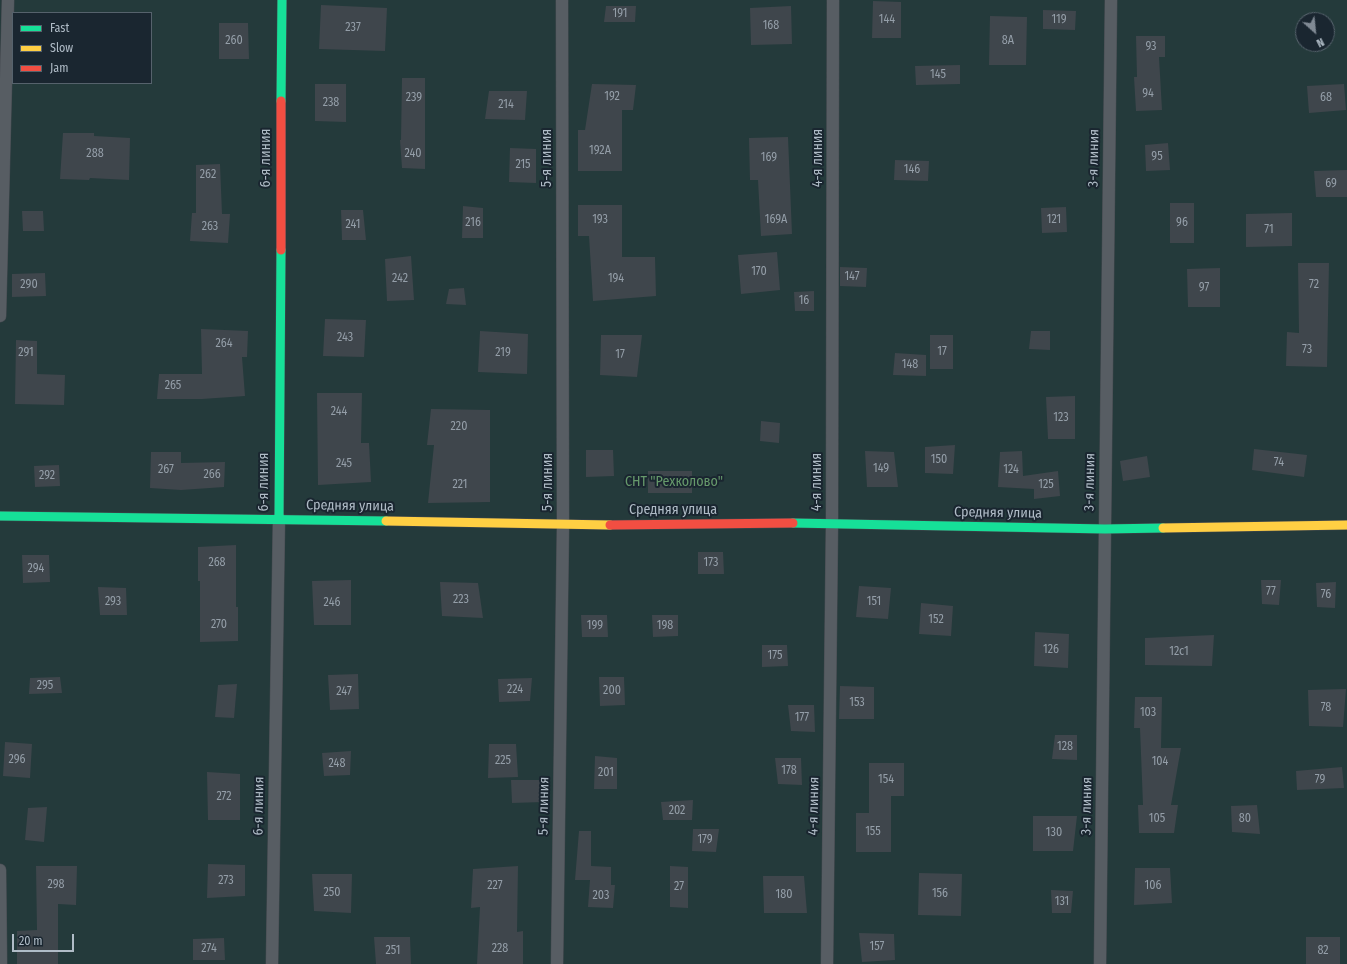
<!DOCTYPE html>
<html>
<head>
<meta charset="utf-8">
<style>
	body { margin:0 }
	#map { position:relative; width:1347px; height:964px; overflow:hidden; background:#272e35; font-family:"Fira Sans Condensed",sans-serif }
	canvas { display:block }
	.legend { position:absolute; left:12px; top:12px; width:140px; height:72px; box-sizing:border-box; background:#1a2630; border:1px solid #56626c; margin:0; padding:5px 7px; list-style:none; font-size:12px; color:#b0bcc7 }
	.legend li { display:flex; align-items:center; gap:8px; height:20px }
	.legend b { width:20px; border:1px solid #56626c }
	.north { position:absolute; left:1295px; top:12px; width:40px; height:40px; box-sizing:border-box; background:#1a2630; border:1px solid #56626c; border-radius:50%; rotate:153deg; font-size:11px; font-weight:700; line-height:16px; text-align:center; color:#b0bcc7 }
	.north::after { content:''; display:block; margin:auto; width:14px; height:18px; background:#808a94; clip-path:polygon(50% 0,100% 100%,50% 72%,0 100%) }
	.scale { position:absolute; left:12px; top:934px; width:62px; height:18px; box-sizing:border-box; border:2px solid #b0bcc7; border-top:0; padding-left:5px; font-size:12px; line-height:14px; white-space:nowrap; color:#b0bcc7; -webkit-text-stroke:3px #1a2630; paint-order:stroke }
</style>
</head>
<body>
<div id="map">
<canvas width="1347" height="964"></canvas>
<ul class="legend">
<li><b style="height:5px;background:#16e098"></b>Fast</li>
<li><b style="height:5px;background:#ffcf43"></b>Slow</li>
<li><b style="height:5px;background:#f24e42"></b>Jam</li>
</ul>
<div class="north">N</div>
<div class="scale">20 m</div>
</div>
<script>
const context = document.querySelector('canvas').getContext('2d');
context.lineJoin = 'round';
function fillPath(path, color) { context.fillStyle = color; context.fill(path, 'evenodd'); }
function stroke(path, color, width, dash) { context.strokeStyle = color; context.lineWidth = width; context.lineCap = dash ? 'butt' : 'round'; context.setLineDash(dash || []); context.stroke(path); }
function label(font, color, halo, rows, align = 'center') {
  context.font = font + ' "Fira Sans Condensed",sans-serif'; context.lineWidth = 4; context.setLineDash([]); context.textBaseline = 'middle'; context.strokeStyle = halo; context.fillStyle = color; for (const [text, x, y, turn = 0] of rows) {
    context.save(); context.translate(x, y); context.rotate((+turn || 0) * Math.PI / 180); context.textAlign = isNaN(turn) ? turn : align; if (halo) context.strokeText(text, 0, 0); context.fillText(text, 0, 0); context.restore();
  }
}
const green = new Path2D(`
	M 0,0 L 1347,0 L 1347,964 L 0,964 ZM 13,13 L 151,13 L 151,83 L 13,83 ZM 1303,20 L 1327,20 L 1327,44 L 1303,44 Z`);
const building = new Path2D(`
	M 873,1 L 901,2 L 901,38 L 872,38 Z
	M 321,5 L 387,8 L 385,51 L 319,49 Z
	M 606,6 L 636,6 L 635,22 L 604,22 Z
	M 791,6 L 792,44 L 751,45 L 750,8 Z
	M 1043,10 L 1076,11 L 1075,30 L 1043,29 Z
	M 990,16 L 1027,17 L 1026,65 L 989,65 Z
	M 219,23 L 248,23 L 249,59 L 219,59 Z
	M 1136,36 L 1165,36 L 1165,57 L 1159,57 L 1162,110 L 1136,111 L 1134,77 L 1137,77 Z
	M 960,65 L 960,84 L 916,85 L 915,66 Z
	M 402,78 L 425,78 L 425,169 L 402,168 L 400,140 L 401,140 Z
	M 315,84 L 346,84 L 346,122 L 315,121 Z
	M 592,84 L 636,85 L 633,110 L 622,110 L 622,171 L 578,171 L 578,130 L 585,130 Z
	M 1344,84 L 1346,110 L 1309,113 L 1307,86 Z
	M 489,91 L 527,91 L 525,120 L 485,119 Z
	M 63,133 L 94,133 L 94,136 L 130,138 L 129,180 L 90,178 L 89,180 L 60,179 Z
	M 788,137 L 792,234 L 761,236 L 758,180 L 750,180 L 749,138 Z
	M 1168,143 L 1170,170 L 1146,171 L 1145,145 Z
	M 510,148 L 536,149 L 536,183 L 509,182 Z
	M 895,160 L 929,161 L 928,181 L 894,180 Z
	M 220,164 L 222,214 L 230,214 L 228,243 L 190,241 L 192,213 L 196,213 L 196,165 Z
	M 1347,170 L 1347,197 L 1316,197 L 1314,171 Z
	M 1170,203 L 1194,203 L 1194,243 L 1170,243 Z
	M 578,205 L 622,205 L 622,257 L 655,257 L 656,296 L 593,301 L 589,236 L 578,236 Z
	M 463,206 L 483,208 L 483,238 L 462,238 Z
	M 1066,207 L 1067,232 L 1042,233 L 1041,208 Z
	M 341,210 L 363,210 L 366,240 L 342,240 Z
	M 22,211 L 43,211 L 44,231 L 23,231 Z
	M 1292,213 L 1292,246 L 1246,247 L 1246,214 Z
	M 777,252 L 780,290 L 741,294 L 738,255 Z
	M 411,256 L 414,300 L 387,301 L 385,259 Z
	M 1298,263 L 1329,263 L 1327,367 L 1286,366 L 1287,332 L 1299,333 Z
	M 840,267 L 867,268 L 866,287 L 840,286 Z
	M 1220,268 L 1220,307 L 1188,307 L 1187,269 Z
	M 45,273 L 46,296 L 12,297 L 12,274 Z
	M 464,288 L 466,305 L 446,304 L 449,289 Z
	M 814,291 L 814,311 L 795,311 L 794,292 Z
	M 325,319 L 366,320 L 364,357 L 323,356 Z
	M 201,329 L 248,331 L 247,357 L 242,357 L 245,396 L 202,399 L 157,399 L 159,374 L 202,374 Z
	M 480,331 L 528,334 L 527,374 L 478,372 Z
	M 1031,331 L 1050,331 L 1050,350 L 1029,349 Z
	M 601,335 L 642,335 L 637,377 L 600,375 Z
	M 930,335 L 953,335 L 953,369 L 930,369 Z
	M 16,340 L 37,341 L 37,374 L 65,375 L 64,405 L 15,404 Z
	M 895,353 L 926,355 L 926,376 L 893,375 Z
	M 317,393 L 362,393 L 361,443 L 369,443 L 371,482 L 318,485 Z
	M 1075,396 L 1075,439 L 1048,439 L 1046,397 Z
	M 431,409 L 490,410 L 490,502 L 428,503 L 434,445 L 427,445 Z
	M 761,421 L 780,423 L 779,443 L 760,441 Z
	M 955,445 L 953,474 L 925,473 L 925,447 Z
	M 1254,449 L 1307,455 L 1304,477 L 1252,470 Z
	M 586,450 L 613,450 L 614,476 L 586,477 Z
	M 865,451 L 894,452 L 898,487 L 867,487 Z
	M 1022,451 L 1023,476 L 1058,471 L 1060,496 L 1034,499 L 1034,489 L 998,487 L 1000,452 Z
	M 151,452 L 181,452 L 181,463 L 225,462 L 224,487 L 181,490 L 150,488 Z
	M 1147,456 L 1150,477 L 1123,481 L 1120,461 Z
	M 59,465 L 60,486 L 35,487 L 34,466 Z
	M 648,471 L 692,471 L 692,493 L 648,493 Z
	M 236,545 L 236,607 L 238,607 L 238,641 L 200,642 L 200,581 L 198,581 L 198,547 Z
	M 698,552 L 723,552 L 724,574 L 698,574 Z
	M 22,555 L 49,555 L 50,582 L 23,583 Z
	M 351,580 L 351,625 L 314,625 L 312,581 Z
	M 1261,580 L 1281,580 L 1279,605 L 1262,604 Z
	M 440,582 L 478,583 L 483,618 L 442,616 Z
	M 1336,582 L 1335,608 L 1317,607 L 1316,583 Z
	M 859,586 L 891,588 L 888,619 L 856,617 Z
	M 98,587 L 126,588 L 127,615 L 100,615 Z
	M 921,603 L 953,606 L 951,636 L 919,634 Z
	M 581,615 L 607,615 L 608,637 L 582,637 Z
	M 652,615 L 678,615 L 678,636 L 653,637 Z
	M 1035,632 L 1069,634 L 1068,668 L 1034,666 Z
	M 1214,635 L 1212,666 L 1145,665 L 1145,638 Z
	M 762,645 L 787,645 L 788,666 L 762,667 Z
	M 358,674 L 359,709 L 330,710 L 328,675 Z
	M 60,677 L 62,693 L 29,694 L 30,678 Z
	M 599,677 L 624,677 L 625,705 L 600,706 Z
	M 532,678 L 530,701 L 499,702 L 498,679 Z
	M 237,684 L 234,718 L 215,717 L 218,685 Z
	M 840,686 L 874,687 L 874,719 L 839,719 Z
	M 1346,689 L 1343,727 L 1309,726 L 1308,690 Z
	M 1135,697 L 1162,697 L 1161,748 L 1181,748 L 1171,805 L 1178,805 L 1174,833 L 1139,833 L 1138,805 L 1143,805 L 1140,728 L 1134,728 Z
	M 788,705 L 814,705 L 815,732 L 791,731 Z
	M 1055,735 L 1077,735 L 1077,760 L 1052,759 Z
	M 5,742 L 32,744 L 30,778 L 3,776 Z
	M 489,744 L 516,744 L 518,777 L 488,778 Z
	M 351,751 L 350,775 L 324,776 L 322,753 Z
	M 595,756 L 617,758 L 617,789 L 594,789 Z
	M 775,758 L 801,758 L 802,785 L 778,784 Z
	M 869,763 L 904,763 L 904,796 L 891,796 L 891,852 L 856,852 L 856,813 L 869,813 Z
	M 1342,767 L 1344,788 L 1297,790 L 1296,771 Z
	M 207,772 L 240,774 L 240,820 L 208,820 Z
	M 511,780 L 545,780 L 543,802 L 512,803 Z
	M 693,800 L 692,820 L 663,820 L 661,802 Z
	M 1257,805 L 1260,834 L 1232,832 L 1231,806 Z
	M 47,807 L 44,842 L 25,840 L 28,808 Z
	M 1033,816 L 1077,816 L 1073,851 L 1033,851 Z
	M 693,829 L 719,829 L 716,852 L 692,851 Z
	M 579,831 L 591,831 L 591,866 L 611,867 L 611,885 L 615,885 L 613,908 L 588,907 L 590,880 L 575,880 Z
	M 208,864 L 245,865 L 245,896 L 207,898 Z
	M 36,866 L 77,866 L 76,905 L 58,904 L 58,964 L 17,964 L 17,931 L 37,930 Z
	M 518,866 L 517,932 L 523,931 L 523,964 L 477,964 L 480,907 L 471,908 L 473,869 Z
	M 670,866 L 688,867 L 688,908 L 670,907 Z
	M 1135,868 L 1170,868 L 1172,903 L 1134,905 Z
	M 919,873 L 962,874 L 961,916 L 918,915 Z
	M 312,874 L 352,874 L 351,913 L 314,911 Z
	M 763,876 L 804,876 L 807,913 L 764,913 Z
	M 1051,890 L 1073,891 L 1071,913 L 1052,913 Z
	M 859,933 L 894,934 L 895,960 L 862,962 Z
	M 374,937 L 410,937 L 411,964 L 376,964 Z
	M 1306,937 L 1340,937 L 1340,964 L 1306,964 Z
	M 224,938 L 225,960 L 193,960 L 193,939 Z`);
const lane = new Path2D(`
	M 0,316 L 8,0
	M 0,870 L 1,964
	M 272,964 L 279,518
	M 557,964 L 563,525 L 562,0
	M 827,964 L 832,523 L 833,0
	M 1100,964 L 1111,0`);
const fast = new Path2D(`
	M 281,101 L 282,0
	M 0,516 L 386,521
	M 279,518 L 281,250
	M 793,523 L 1105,529 L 1163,528`);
const slow = new Path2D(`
	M 386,521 L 610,525
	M 1163,528 L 1347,525`);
const jam = new Path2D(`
	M 281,250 L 281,101
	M 610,525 L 793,523`);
const numberNames = [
	["191",620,14],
	["144",887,20],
	["119",1059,20],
	["168",771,26],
	["237",353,28],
	["260",234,41],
	["8А",1008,41],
	["93",1151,47],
	["145",938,75],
	["94",1148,94],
	["192",612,97],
	["239",414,98],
	["68",1326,98],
	["238",331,103],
	["214",506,105],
	["192А",600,151],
	["288",95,154],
	["240",413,154],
	["95",1157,157],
	["169",769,158],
	["215",523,165],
	["146",912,170],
	["262",208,175],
	["69",1331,184],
	["193",600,220],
	["169А",776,220],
	["121",1054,220],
	["216",473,223],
	["96",1182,223],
	["241",353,225],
	["263",210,227],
	["71",1269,230],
	["170",759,272],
	["147",852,277],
	["242",400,279],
	["194",616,279],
	["290",29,285],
	["72",1314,285],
	["97",1204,288],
	["16",804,301],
	["243",345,338],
	["264",224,344],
	["73",1307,350],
	["17",942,352],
	["291",26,353],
	["219",503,353],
	["17",620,355],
	["148",910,365],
	["265",173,386],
	["244",339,412],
	["123",1061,418],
	["220",459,427],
	["150",939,460],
	["74",1279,463],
	["245",344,464],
	["149",881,469],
	["267",166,470],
	["124",1011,470],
	["266",212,475],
	["292",47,476],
	["221",460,485],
	["125",1046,485],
	["268",217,563],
	["173",711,563],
	["294",36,569],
	["77",1271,592],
	["76",1326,595],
	["223",461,600],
	["293",113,602],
	["151",874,602],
	["246",332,603],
	["152",936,620],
	["270",219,625],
	["199",595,626],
	["198",665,626],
	["126",1051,650],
	["12с1",1179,652],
	["175",775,656],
	["295",45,686],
	["224",515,690],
	["200",612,691],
	["247",344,692],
	["153",857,703],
	["78",1326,708],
	["103",1148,713],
	["177",802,718],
	["128",1065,747],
	["296",17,760],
	["225",503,761],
	["104",1160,762],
	["248",337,764],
	["178",789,771],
	["201",606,773],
	["154",886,780],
	["79",1320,780],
	["272",224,797],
	["202",677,811],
	["105",1157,819],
	["80",1245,819],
	["155",873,832],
	["130",1054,833],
	["179",705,840],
	["273",226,881],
	["298",56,885],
	["227",495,886],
	["106",1153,886],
	["27",679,887],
	["250",332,893],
	["156",940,894],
	["180",784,895],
	["203",601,896],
	["131",1062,902],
	["157",877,947],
	["274",209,949],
	["228",500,949],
	["251",393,951],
	["82",1323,951]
];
const streetNames = [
	["6-я линия",266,158,-90],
	["5-я линия",547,158,-90],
	["4-я линия",818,158,-90],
	["3-я линия",1094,158,-89],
	["6-я линия",264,482,-90],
	["5-я линия",548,482,-90],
	["4-я линия",817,482,-90],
	["3-я линия",1090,482,-89],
	["Средняя улица",350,506,1],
	["Средняя улица",673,510],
	["Средняя улица",998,513,1],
	["6-я линия",259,806,-89],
	["5-я линия",544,806,-89],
	["4-я линия",814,806,-89],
	["3-я линия",1087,806,-89]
];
const parkNames = [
	["СНТ \"Рехколово\"",674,482]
];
fillPath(green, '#243a3b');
fillPath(building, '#3f464c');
stroke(lane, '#454a50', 13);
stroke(fast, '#454a50', 10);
stroke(slow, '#454a50', 10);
stroke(jam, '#454a50', 10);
stroke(lane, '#575d63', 12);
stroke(fast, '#16e098', 9);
stroke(slow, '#ffcf43', 9);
stroke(jam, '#f24e42', 9);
label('12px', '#949ea8', null, numberNames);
label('14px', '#b0bcc7', '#1a2630', streetNames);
label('14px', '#66996b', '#1a2630', parkNames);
</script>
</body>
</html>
